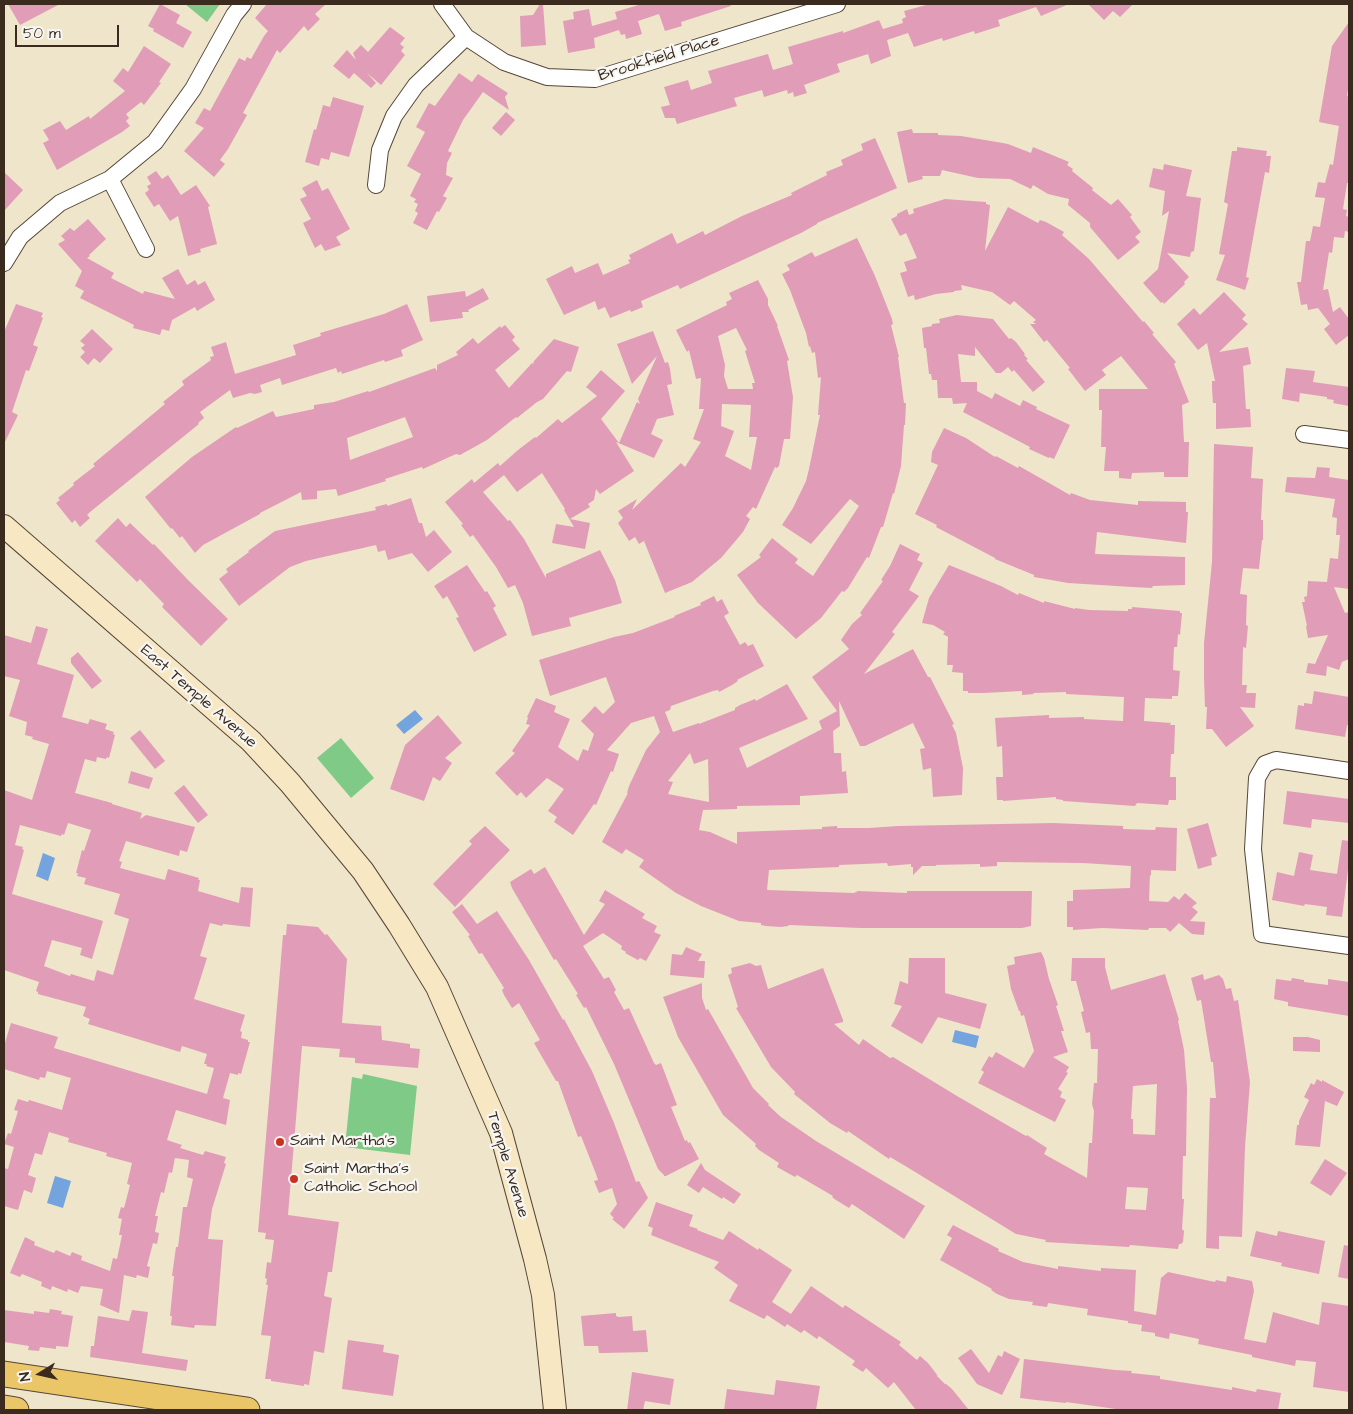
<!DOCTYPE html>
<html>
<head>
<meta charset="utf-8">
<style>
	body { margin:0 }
	#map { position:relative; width:1353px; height:1414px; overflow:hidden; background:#eee5ca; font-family:"Architects Daughter",sans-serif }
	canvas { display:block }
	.frame { position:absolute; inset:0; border:5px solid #3b2a1e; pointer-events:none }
	.north { position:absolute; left:15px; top:1349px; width:50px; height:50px; -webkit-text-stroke:4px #f6f6f2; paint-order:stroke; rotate:260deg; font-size:14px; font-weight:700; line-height:20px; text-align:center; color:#3b2a1e }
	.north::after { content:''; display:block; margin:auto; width:18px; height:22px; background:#3b2a1e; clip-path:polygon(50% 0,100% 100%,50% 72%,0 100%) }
	.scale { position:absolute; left:15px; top:25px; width:104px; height:22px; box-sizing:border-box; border:2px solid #3b2a1e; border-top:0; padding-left:6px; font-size:15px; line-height:18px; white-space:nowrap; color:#3b2a1e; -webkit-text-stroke:4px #f6f6f2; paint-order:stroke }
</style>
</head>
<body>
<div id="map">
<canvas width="1353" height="1414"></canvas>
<div class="frame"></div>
<div class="north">N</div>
<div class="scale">50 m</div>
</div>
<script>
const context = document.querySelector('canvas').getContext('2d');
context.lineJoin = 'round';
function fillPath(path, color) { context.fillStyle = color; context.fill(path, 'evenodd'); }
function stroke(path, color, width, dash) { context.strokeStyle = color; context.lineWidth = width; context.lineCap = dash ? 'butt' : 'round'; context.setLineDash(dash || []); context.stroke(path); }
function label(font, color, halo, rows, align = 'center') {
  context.font = font + ' "Architects Daughter",sans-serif'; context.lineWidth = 4.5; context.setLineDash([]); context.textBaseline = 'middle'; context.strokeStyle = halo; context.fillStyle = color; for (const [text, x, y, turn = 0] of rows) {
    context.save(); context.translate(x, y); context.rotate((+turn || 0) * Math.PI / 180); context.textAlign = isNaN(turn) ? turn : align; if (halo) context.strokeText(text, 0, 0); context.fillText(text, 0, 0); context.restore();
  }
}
const green = new Path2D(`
	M 185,4 L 220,4 L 207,22 Z
	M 341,738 L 374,778 L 351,798 L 317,758 Z
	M 363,1074 L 417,1086 L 410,1155 L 345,1147 L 352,1077 L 362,1079 Z`);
const water = new Path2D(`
	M 415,710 L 423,719 L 404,734 L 396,725 Z
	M 43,853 L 55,858 L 48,881 L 36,876 Z
	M 955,1030 L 979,1036 L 976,1048 L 952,1042 Z
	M 55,1176 L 71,1181 L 63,1208 L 47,1203 Z`);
const building = new Path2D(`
	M 8,4 L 60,4 L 20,25 Z
	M 160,4 L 180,15 L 176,23 L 192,32 L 183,48 L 153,31 L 154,29 L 148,26 Z
	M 267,4 L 326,4 L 315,14 L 320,19 L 308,31 L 304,26 L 280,53 L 277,50 L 243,113 L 247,115 L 228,149 L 220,160 L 225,164 L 214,177 L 184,151 L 204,128 L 195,123 L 204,108 L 210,111 L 239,58 L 245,61 L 247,57 L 251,59 L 264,36 L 268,31 L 255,18 Z
	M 540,4 L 543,4 L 546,45 L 521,47 L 520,16 L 533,15 Z
	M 642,4 L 730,4 L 731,6 L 681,22 L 682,26 L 665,31 L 659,14 L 638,21 L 642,34 L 626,39 L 625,34 L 621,35 L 619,30 L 594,38 L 595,48 L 568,53 L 563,21 L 574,19 L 573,12 L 589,9 L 592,26 L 617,19 L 615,12 Z
	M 930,4 L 1069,4 L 1041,16 L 1036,7 L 998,20 L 1000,26 L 975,34 L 974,31 L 943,41 L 942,38 L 914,47 L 908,33 L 887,40 L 891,56 L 871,64 L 868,54 L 837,64 L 840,72 L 804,85 L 807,93 L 794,97 L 793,92 L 788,94 L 787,90 L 764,97 L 762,90 L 734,98 L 737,106 L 677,124 L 675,118 L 665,118 L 661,107 L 670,105 L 664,87 L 688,80 L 691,90 L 712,83 L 708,71 L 768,54 L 773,70 L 793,64 L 788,47 L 843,31 L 843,33 L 879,20 L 883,29 L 903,23 L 902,19 L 906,17 L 904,11 Z
	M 1088,4 L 1133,4 L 1120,17 L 1113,11 L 1104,20 Z
	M 1349,22 L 1349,83 L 1347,96 L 1349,97 L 1349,183 L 1347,183 L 1343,209 L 1347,210 L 1346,216 L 1349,217 L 1349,232 L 1345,231 L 1344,238 L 1334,237 L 1332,253 L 1329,252 L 1323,290 L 1328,289 L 1333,312 L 1340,307 L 1349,319 L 1349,335 L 1336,345 L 1324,329 L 1330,324 L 1318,308 L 1308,310 L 1307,304 L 1301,305 L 1297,282 L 1301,282 L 1306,241 L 1310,241 L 1313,226 L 1320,227 L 1325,198 L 1315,197 L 1318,182 L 1325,183 L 1330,164 L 1333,165 L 1339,126 L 1319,122 L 1332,46 Z
	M 390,27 L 405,38 L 400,44 L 404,47 L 401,51 L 405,55 L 381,85 L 367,73 L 376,83 L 371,88 L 354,73 L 349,79 L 333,66 L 347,50 L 356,60 L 353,53 L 361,45 L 368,52 Z
	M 144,46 L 171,64 L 159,82 L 161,83 L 144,105 L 141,102 L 126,114 L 129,118 L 126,121 L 130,126 L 122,132 L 57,170 L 43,143 L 49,140 L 43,130 L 60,121 L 66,130 L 89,116 L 90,119 L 125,91 L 113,81 L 123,68 L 128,72 Z
	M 459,73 L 472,82 L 478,74 L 508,93 L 505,97 L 509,110 L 483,92 L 463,120 L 448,151 L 452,153 L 447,163 L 446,175 L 453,178 L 443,196 L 447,198 L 439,212 L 437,211 L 427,230 L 413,223 L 418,213 L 415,211 L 418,204 L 414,202 L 416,199 L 410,196 L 421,174 L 407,166 L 425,132 L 416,127 L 429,103 L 435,106 Z
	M 333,97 L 364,106 L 349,157 L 331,152 L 329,160 L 321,158 L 319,166 L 305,162 L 314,129 L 316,130 L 323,105 L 330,107 Z
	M 506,112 L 515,120 L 501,136 L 492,128 Z
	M 912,129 L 913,133 L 938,133 L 938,135 L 961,136 L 997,142 L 1008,144 L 1031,153 L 1033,147 L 1069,162 L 1067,165 L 1073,169 L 1072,171 L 1093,188 L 1092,190 L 1111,205 L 1118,199 L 1132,215 L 1130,217 L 1141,232 L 1135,237 L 1140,242 L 1118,260 L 1090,227 L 1090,223 L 1068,205 L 1069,199 L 1048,194 L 1033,185 L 1031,189 L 1010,179 L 978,178 L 942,170 L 940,176 L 922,176 L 923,179 L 908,183 L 897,132 Z
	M 875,138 L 897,188 L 817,223 L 817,224 L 801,233 L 680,289 L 678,285 L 641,301 L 643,307 L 631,312 L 630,310 L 610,318 L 605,307 L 598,310 L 595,301 L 564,315 L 546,279 L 572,266 L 575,273 L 598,263 L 603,275 L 630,263 L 628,260 L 631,259 L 629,255 L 672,233 L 677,244 L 703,231 L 705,235 L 742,216 L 792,195 L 791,193 L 827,175 L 826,172 L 843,165 L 841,160 L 863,150 L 861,144 Z
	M 1237,147 L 1267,151 L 1266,156 L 1271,156 L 1269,173 L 1265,172 L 1246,277 L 1249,278 L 1245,290 L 1216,280 L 1225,255 L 1219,254 L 1228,204 L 1224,202 L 1232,151 L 1237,151 Z
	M 1164,164 L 1192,170 L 1186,196 L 1201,198 L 1194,251 L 1191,252 L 1190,257 L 1167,253 L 1189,277 L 1184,282 L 1185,284 L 1164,304 L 1163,302 L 1161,303 L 1143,283 L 1158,269 L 1169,211 L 1162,216 L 1165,191 L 1149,187 L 1153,168 L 1163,170 Z
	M 156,171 L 162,179 L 168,175 L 181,195 L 196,185 L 210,206 L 208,207 L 217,244 L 200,249 L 201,252 L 188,256 L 178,216 L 170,221 L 159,204 L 154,207 L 145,193 L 149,190 L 147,186 L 151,184 L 147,177 Z
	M 4,172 L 23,190 L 4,211 Z
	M 317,180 L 322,191 L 328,188 L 350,229 L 336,237 L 341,245 L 325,251 L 321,244 L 315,248 L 303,223 L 311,219 L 300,199 L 307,196 L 302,188 Z
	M 945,199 L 986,202 L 986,204 L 990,205 L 985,251 L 1008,207 L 1038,223 L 1040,220 L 1046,222 L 1064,232 L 1062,235 L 1089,259 L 1143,322 L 1144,321 L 1154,333 L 1152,334 L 1176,362 L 1174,364 L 1189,402 L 1182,405 L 1184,442 L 1189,442 L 1188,477 L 1164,477 L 1164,472 L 1132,473 L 1131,479 L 1119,478 L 1119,471 L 1104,471 L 1106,447 L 1101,447 L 1102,410 L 1099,410 L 1099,389 L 1148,389 L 1121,356 L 1102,370 L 1106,375 L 1085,391 L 1068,369 L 1070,368 L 1047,340 L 1044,342 L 1030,324 L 1036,324 L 1033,322 L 1036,320 L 1014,301 L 1010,305 L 992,292 L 961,285 L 962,290 L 954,291 L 954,292 L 936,294 L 915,300 L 914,295 L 908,297 L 900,273 L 907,271 L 904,262 L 917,258 L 906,233 L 900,236 L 891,219 L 897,216 L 897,214 L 907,209 L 909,215 L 914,213 L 913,209 Z
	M 88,219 L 106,239 L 89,255 L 90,256 L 87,258 L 114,273 L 111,278 L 143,294 L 144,291 L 175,299 L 162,278 L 178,269 L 187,285 L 195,280 L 198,285 L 205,281 L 215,300 L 197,311 L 195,307 L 172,320 L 169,331 L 162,329 L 160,335 L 133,328 L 134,325 L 80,298 L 84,291 L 75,286 L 82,271 L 58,244 L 65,240 L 61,236 L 70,228 L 74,231 Z
	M 857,238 L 875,276 L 892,319 L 893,324 L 891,325 L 899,357 L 898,357 L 904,403 L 906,403 L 905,425 L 904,425 L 901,466 L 894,494 L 893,493 L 883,527 L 881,527 L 869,558 L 867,557 L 848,588 L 844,592 L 842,591 L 821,618 L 796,639 L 758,603 L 737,575 L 761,557 L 759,555 L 772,538 L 798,559 L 795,563 L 813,576 L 859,506 L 850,499 L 811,544 L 782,525 L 793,508 L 806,481 L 809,469 L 820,415 L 818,415 L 821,377 L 818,378 L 815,352 L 812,353 L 810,346 L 809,347 L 806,333 L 790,290 L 782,274 L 790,270 L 787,265 L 812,252 L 815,257 Z
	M 758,280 L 768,299 L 768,305 L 778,326 L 777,326 L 789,360 L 787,361 L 793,397 L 790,439 L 784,439 L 779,466 L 777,468 L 775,467 L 756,509 L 753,507 L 746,516 L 750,519 L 743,532 L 721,558 L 692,582 L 665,593 L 644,541 L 639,544 L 635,537 L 629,541 L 618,523 L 623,518 L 618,511 L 637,499 L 632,510 L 681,463 L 685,467 L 701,442 L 693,439 L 704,409 L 699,409 L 701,378 L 696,379 L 689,350 L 687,352 L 676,330 L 727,305 L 726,302 L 732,299 L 729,293 ZM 736,328 L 747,350 L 745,351 L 755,383 L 752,383 L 753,389 L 728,389 L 724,376 L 725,365 L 718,336 ZM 722,404 L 751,405 L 749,437 L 757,437 L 751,470 L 725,456 L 734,431 L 721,426 Z
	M 483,288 L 489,299 L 468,310 L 469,312 L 462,312 L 463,318 L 430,322 L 427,296 L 465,291 L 466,297 Z
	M 1224,292 L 1246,315 L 1242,319 L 1248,324 L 1219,352 L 1248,347 L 1251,364 L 1243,366 L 1246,409 L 1250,409 L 1251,427 L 1216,429 L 1216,403 L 1213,403 L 1212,389 L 1212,381 L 1215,381 L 1207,343 L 1198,350 L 1177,324 L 1194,308 L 1200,315 Z
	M 16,304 L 43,313 L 41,317 L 43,318 L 33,345 L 38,347 L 29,371 L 26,370 L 12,412 L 18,415 L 4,444 L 4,332 Z
	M 407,304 L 423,340 L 401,350 L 403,356 L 385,362 L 384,360 L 342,374 L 341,371 L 338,373 L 336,368 L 282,385 L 280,378 L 260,385 L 262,392 L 255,394 L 250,393 L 233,398 L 230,390 L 200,412 L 204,418 L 198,423 L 199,424 L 90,512 L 87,515 L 90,518 L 80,527 L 75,520 L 72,523 L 56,503 L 60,500 L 58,498 L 74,485 L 73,483 L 95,466 L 93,464 L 165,404 L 163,402 L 184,385 L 182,381 L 211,360 L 210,357 L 214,356 L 211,347 L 226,342 L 235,374 L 296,355 L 293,345 L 321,336 L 320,333 L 384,314 Z
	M 957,315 L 993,319 L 1009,339 L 1011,338 L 1016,342 L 1025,354 L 1024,355 L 1028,359 L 1026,360 L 1045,382 L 1033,392 L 1014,370 L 1012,372 L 1008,367 L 1001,373 L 996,373 L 975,347 L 975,356 L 958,354 L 961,382 L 977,382 L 977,391 L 992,399 L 995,393 L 1020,406 L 1023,400 L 1037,407 L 1036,409 L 1070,425 L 1054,459 L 1049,457 L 1049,458 L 1029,449 L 1030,447 L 963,412 L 967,403 L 953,404 L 952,398 L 938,398 L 937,380 L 932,380 L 931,374 L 929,374 L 926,348 L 924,348 L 922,328 L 932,326 L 932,324 L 940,323 L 939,319 Z
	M 505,325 L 515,337 L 512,340 L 520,349 L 495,370 L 509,388 L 532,363 L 533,364 L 534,361 L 554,339 L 579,347 L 571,372 L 567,371 L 543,399 L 537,402 L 517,418 L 516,417 L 487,440 L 460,455 L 456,454 L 423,469 L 422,467 L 385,479 L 386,481 L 338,496 L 336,489 L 317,491 L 317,499 L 302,500 L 301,492 L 260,513 L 260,514 L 203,545 L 195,553 L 182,536 L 180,538 L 172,528 L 171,529 L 145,497 L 192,457 L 236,427 L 237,428 L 273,411 L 276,417 L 314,409 L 314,405 L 334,402 L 368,391 L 369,392 L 435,368 L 437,371 L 437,365 L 458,355 L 456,352 L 473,338 L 478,344 L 500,326 L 501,328 ZM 405,417 L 413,437 L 350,460 L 347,438 Z
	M 92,329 L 113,349 L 100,363 L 94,358 L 88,365 L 80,357 L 85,352 L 81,348 L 85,345 L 80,341 Z
	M 653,331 L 665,363 L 668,362 L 670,369 L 672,384 L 667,385 L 674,415 L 657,419 L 651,434 L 663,440 L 654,458 L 616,442 L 634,471 L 600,494 L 596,489 L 594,500 L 588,504 L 590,507 L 570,519 L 590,523 L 585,549 L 552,543 L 556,524 L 574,527 L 564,510 L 565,509 L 542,473 L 517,492 L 504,475 L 483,492 L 508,521 L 510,520 L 524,539 L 546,578 L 546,574 L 600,550 L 615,580 L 622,603 L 569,618 L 571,626 L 532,636 L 523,603 L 515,585 L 508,588 L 496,567 L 473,535 L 470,537 L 461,525 L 463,524 L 445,502 L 472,479 L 474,483 L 498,463 L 500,466 L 518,450 L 535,437 L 536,438 L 558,419 L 562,423 L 597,396 L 586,387 L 601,370 L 625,391 L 601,419 L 619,443 L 637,402 L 640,404 L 638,399 L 657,356 L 632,384 L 617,344 Z
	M 1286,368 L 1315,371 L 1313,382 L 1349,387 L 1349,406 L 1333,403 L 1334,400 L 1327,399 L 1327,397 L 1300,393 L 1299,402 L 1282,399 Z
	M 944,428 L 966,438 L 995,457 L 996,456 L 1018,468 L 1019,466 L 1070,495 L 1071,493 L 1090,500 L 1138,505 L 1138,501 L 1186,502 L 1186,512 L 1188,512 L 1186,543 L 1097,532 L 1095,554 L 1185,557 L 1185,585 L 1153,586 L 1152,588 L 1132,587 L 1068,583 L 1034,577 L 1034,575 L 995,559 L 995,558 L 936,527 L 937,525 L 915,514 L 938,465 L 931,462 L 932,452 Z
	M 1214,444 L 1253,447 L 1251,478 L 1263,479 L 1261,520 L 1263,520 L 1263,540 L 1262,540 L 1259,569 L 1243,568 L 1240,594 L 1247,595 L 1246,625 L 1248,626 L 1246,648 L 1243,647 L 1242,685 L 1247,685 L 1246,693 L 1256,693 L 1255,708 L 1240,707 L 1254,726 L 1226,747 L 1212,729 L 1206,729 L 1207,707 L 1205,707 L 1204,678 L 1204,643 L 1212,562 Z
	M 1317,467 L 1330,468 L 1329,477 L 1349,480 L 1349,589 L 1334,587 L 1345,613 L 1349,612 L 1349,659 L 1342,662 L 1339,670 L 1327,666 L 1326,676 L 1306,673 L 1308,663 L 1315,664 L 1328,635 L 1308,638 L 1306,626 L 1307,626 L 1302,602 L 1305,602 L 1304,597 L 1307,596 L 1308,581 L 1327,582 L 1330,558 L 1338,559 L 1340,535 L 1336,535 L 1337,518 L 1332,517 L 1335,499 L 1285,492 L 1287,477 L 1315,478 Z
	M 411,498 L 419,523 L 422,523 L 426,537 L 434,530 L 452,552 L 428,572 L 412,553 L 388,560 L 385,550 L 378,552 L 376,545 L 306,561 L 290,567 L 239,606 L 219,579 L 228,572 L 226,569 L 249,552 L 248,551 L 275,531 L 376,510 L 375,507 L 387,504 L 387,506 Z
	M 118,518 L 126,527 L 130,523 L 153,545 L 154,544 L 188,580 L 228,619 L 201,646 L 162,607 L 164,604 L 140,579 L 137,582 L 95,541 Z
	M 900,544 L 920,554 L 917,560 L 923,563 L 909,590 L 919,596 L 892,632 L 895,634 L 864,674 L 913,649 L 928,677 L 930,677 L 954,724 L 952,725 L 956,733 L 963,768 L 962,795 L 933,797 L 931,768 L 923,770 L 920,749 L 925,748 L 913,723 L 865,746 L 860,746 L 839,701 L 840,726 L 833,731 L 834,753 L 841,753 L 842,772 L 846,771 L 848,793 L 800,796 L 800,805 L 737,806 L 737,809 L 703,810 L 699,830 L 710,832 L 737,844 L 737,832 L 822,829 L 822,827 L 837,826 L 837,828 L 869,828 L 898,826 L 1054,823 L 1123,826 L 1123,829 L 1155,830 L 1156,827 L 1177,828 L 1176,871 L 1151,870 L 1151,876 L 1150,875 L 1149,901 L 1168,902 L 1174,896 L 1179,900 L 1185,893 L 1197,903 L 1192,907 L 1198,912 L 1190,921 L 1205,922 L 1204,935 L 1192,934 L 1179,923 L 1170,932 L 1166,928 L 1149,928 L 1148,930 L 1102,928 L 1073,930 L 1073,927 L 1067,927 L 1067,901 L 1073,901 L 1073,890 L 1130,888 L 1131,866 L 1083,863 L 997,862 L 997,866 L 980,867 L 980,864 L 936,865 L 936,866 L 922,866 L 913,875 L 913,867 L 911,867 L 911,864 L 888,866 L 887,863 L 839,865 L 839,867 L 769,870 L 767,890 L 854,893 L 858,891 L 907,893 L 907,891 L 1032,891 L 1031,926 L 1022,928 L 860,928 L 789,925 L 788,926 L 781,927 L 766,926 L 761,925 L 761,923 L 739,921 L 701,906 L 676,893 L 639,867 L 644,860 L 626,849 L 622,854 L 602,842 L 628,793 L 627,793 L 629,786 L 646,750 L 660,732 L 654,716 L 631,723 L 607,750 L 619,754 L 613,772 L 611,771 L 596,805 L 594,804 L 573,835 L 554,822 L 557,817 L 548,811 L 564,789 L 547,778 L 526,798 L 521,792 L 517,796 L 495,773 L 515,753 L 512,751 L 530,725 L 526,724 L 528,718 L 527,717 L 536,698 L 556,706 L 554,712 L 570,719 L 558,747 L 578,761 L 583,749 L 588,751 L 594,734 L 581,721 L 595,706 L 603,714 L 615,702 L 606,677 L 550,696 L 539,660 L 614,637 L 633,633 L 675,617 L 674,616 L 701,605 L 700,603 L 714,596 L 717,602 L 722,599 L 729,613 L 724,616 L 740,645 L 745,642 L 748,646 L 753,644 L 764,666 L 737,680 L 738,681 L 732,685 L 719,692 L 718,690 L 713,691 L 671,706 L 670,710 L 665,712 L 673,732 L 699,723 L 699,724 L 735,710 L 735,708 L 740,705 L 755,699 L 756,701 L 787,684 L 808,719 L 739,748 L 747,768 L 822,729 L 819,721 L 837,711 L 812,677 L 849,649 L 841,640 L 852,624 L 862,615 L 860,613 L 883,581 L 881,580 L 890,566 ZM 690,753 L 694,764 L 708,759 L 709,802 L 668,794 L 673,782 L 668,781 Z
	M 467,565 L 485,592 L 487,591 L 496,606 L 493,608 L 507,635 L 474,652 L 456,618 L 459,617 L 447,596 L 443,599 L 434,586 Z
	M 949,565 L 1001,586 L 1018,595 L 1019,593 L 1044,603 L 1044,601 L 1075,609 L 1075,608 L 1089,610 L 1128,611 L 1128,609 L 1132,609 L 1132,607 L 1180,611 L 1180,613 L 1182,613 L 1180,635 L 1178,634 L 1177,647 L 1174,647 L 1173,670 L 1180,671 L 1178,696 L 1172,696 L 1172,699 L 1145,698 L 1144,721 L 1171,723 L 1170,725 L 1175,725 L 1174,754 L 1171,754 L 1170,777 L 1176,777 L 1176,800 L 1169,800 L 1168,805 L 1137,803 L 1135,806 L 1063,801 L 1063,800 L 1056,799 L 1056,797 L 1003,801 L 1003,800 L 997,800 L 996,777 L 1003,777 L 1002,746 L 997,747 L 995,718 L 1049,715 L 1049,718 L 1084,717 L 1084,719 L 1123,721 L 1124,697 L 1066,694 L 1066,692 L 1033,693 L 1034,694 L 1022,695 L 1022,691 L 984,693 L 968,693 L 968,691 L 963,691 L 963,673 L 952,672 L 953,665 L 947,665 L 948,637 L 943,634 L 945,632 L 933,625 L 922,623 L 929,598 Z
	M 36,626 L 48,629 L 37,664 L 74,675 L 62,717 L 88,724 L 90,719 L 107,724 L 105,729 L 114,732 L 113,734 L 115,735 L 109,758 L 107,757 L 106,759 L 97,757 L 96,762 L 85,759 L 75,793 L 112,803 L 112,804 L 142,813 L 140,819 L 146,815 L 195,827 L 187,852 L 180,850 L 179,856 L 126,841 L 119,861 L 122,862 L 120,868 L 165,880 L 168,869 L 199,878 L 198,880 L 200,880 L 198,891 L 239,903 L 241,887 L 253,888 L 250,927 L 223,924 L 222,926 L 210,923 L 200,956 L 207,958 L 194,999 L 245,1015 L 240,1031 L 242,1032 L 241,1038 L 248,1040 L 248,1042 L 250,1042 L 241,1074 L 238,1073 L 238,1075 L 230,1073 L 223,1098 L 230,1100 L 226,1125 L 176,1110 L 167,1140 L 182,1145 L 180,1148 L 203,1155 L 205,1151 L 226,1157 L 224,1163 L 226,1164 L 212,1209 L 208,1239 L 223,1240 L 216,1326 L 195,1325 L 194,1328 L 171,1325 L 172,1316 L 170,1316 L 174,1276 L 172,1276 L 176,1247 L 178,1247 L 183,1207 L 187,1207 L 193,1179 L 187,1177 L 189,1160 L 175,1158 L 172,1173 L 169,1172 L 164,1193 L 161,1192 L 155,1216 L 158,1216 L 155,1232 L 159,1233 L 157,1244 L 153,1243 L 147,1266 L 150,1267 L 148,1278 L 137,1275 L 136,1278 L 124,1275 L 119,1313 L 100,1305 L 103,1289 L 81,1286 L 78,1293 L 68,1289 L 67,1292 L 52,1286 L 51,1290 L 41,1286 L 42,1282 L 22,1274 L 20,1277 L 10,1273 L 25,1237 L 35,1242 L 34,1245 L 54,1253 L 56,1250 L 70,1256 L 72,1252 L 82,1256 L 81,1260 L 110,1271 L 113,1258 L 117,1259 L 122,1235 L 119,1235 L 122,1219 L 118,1218 L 121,1207 L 124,1208 L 130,1185 L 127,1184 L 132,1163 L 106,1156 L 107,1153 L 68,1142 L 69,1138 L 49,1132 L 42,1155 L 35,1153 L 28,1175 L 36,1178 L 32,1193 L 24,1190 L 18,1210 L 4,1206 L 4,1168 L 8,1169 L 14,1147 L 4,1144 L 8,1133 L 11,1134 L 18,1111 L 14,1110 L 18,1099 L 28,1102 L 29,1100 L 62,1110 L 71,1078 L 47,1071 L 45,1078 L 40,1077 L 39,1080 L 4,1069 L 4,1046 L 11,1023 L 58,1037 L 54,1048 L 207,1094 L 214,1068 L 206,1066 L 207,1064 L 204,1064 L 207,1054 L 182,1046 L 180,1052 L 88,1024 L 90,1019 L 83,1016 L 86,1007 L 38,994 L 38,992 L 36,991 L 39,982 L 4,970 L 4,790 L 32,800 L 49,744 L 32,739 L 33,737 L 25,735 L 27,722 L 9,716 L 20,680 L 4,676 L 4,635 L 31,643 ZM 68,823 L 91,830 L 84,851 L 82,850 L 76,873 L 78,873 L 77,876 L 86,878 L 84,884 L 120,894 L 114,914 L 129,919 L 113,975 L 97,970 L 94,981 L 71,974 L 70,976 L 44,966 L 52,940 L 82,948 L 80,955 L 92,959 L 103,921 L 12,894 L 24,850 L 22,849 L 23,847 L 15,845 L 20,825 L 61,836 L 62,834 L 64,835 Z
	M 78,652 L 102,681 L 92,689 L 71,663 L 71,658 Z
	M 1314,691 L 1349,697 L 1349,725 L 1347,725 L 1345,737 L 1295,729 L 1298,705 L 1304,706 L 1304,703 L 1312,704 Z
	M 438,715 L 462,743 L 445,758 L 452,763 L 440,781 L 433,777 L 424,801 L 390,789 L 405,745 Z
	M 140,730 L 165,761 L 155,769 L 130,738 Z
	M 131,771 L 153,778 L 149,789 L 128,783 Z
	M 184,785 L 208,815 L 198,823 L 174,793 Z
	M 1287,791 L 1349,799 L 1349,823 L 1312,819 L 1311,828 L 1283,824 Z
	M 1208,823 L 1217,856 L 1211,858 L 1212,865 L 1198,869 L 1187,829 Z
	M 485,826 L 510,850 L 455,907 L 433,884 L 472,844 L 469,841 Z
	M 1342,840 L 1349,841 L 1349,862 L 1342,917 L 1326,915 L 1327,907 L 1305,904 L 1304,906 L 1272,900 L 1277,872 L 1294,876 L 1299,852 L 1313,855 L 1310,870 L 1337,874 Z
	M 545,867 L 584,935 L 605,904 L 599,901 L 605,890 L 645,914 L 642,918 L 657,926 L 654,932 L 661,935 L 646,961 L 640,958 L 638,960 L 625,953 L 626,952 L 621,949 L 622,946 L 603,933 L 583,946 L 604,979 L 609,977 L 616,990 L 614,992 L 624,1010 L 629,1008 L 654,1063 L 656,1065 L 661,1063 L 677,1105 L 671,1107 L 685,1141 L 687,1140 L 688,1143 L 690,1142 L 699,1159 L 666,1176 L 664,1176 L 664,1175 L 658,1169 L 614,1064 L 586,1007 L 584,1008 L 576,995 L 578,994 L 556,959 L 554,960 L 512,888 L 510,882 L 531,869 L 534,874 Z
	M 462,904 L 477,924 L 497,911 L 529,960 L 563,1020 L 564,1019 L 592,1071 L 614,1123 L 636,1182 L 639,1181 L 648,1198 L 624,1229 L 612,1219 L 614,1218 L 610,1214 L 617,1204 L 612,1188 L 599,1193 L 594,1181 L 598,1180 L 596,1174 L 581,1136 L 578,1137 L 558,1081 L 556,1081 L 534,1043 L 540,1040 L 519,1003 L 512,1008 L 504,995 L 502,990 L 504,988 L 482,953 L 479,954 L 468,936 L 470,935 L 452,912 Z
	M 287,924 L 318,927 L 325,935 L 327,934 L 347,959 L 342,1023 L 381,1026 L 382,1040 L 410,1044 L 410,1048 L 420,1049 L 418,1068 L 355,1063 L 355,1058 L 339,1057 L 340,1049 L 302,1046 L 288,1215 L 339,1222 L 332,1272 L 328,1272 L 324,1296 L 332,1298 L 324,1353 L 314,1351 L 309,1385 L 304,1384 L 304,1386 L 271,1381 L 271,1379 L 265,1379 L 271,1336 L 261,1335 L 268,1285 L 266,1285 L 267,1279 L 265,1278 L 267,1262 L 271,1263 L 274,1240 L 265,1239 L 266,1233 L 258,1232 L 283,935 L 286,935 Z
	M 686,947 L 702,954 L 698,961 L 705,961 L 704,978 L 670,975 L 672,954 L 682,955 Z
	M 1041,952 L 1044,958 L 1049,979 L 1058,1005 L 1056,1006 L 1064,1031 L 1061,1031 L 1068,1052 L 1053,1057 L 1069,1067 L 1066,1072 L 1068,1073 L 1058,1089 L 1062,1092 L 1060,1097 L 1066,1100 L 1055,1122 L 978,1083 L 984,1072 L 981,1070 L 989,1056 L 992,1058 L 996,1052 L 1024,1068 L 1034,1051 L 1024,1015 L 1021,1016 L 1020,1011 L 1019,1011 L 1011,989 L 1007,966 L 1015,964 L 1014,957 Z
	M 909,958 L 945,958 L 945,993 L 987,1004 L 980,1029 L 938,1017 L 922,1044 L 891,1026 L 902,1006 L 894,1004 L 900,981 L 908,984 Z
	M 1072,958 L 1105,958 L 1105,967 L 1111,990 L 1165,974 L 1179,1020 L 1178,1021 L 1184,1050 L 1187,1088 L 1186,1156 L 1183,1156 L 1182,1199 L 1184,1199 L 1182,1229 L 1184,1231 L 1183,1242 L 1181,1244 L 1179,1244 L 1178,1249 L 1130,1245 L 1129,1247 L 1045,1242 L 1046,1240 L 1016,1234 L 907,1167 L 890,1157 L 889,1159 L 848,1131 L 847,1133 L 830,1123 L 794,1094 L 795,1092 L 771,1067 L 736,1008 L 738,1007 L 728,975 L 732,973 L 731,968 L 750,963 L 756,966 L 761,965 L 768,989 L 823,968 L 843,1020 L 843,1022 L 834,1024 L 859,1045 L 863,1039 L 890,1058 L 893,1057 L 957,1096 L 1026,1136 L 1027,1135 L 1047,1148 L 1044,1154 L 1087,1178 L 1089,1143 L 1092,1143 L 1094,1111 L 1092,1104 L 1094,1083 L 1097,1083 L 1098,1049 L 1091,1049 L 1090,1032 L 1086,1033 L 1081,1012 L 1084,1011 L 1076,981 L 1071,981 ZM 1157,1084 L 1155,1135 L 1133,1134 L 1133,1119 L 1131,1119 L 1133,1086 ZM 1127,1187 L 1148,1188 L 1146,1210 L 1125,1209 Z
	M 1203,974 L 1204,980 L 1219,975 L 1223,979 L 1226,989 L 1231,988 L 1234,1001 L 1238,1000 L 1250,1082 L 1245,1147 L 1242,1237 L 1219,1236 L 1219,1249 L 1206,1248 L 1210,1098 L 1216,1098 L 1213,1062 L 1211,1062 L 1201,1000 L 1197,1001 L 1191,978 Z
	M 1292,978 L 1304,980 L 1304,982 L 1328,985 L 1328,979 L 1349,982 L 1349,1016 L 1288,1006 L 1288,1002 L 1274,999 L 1276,979 L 1291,981 Z
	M 702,983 L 702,998 L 706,1010 L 708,1009 L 753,1088 L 769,1104 L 768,1105 L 781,1117 L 816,1141 L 925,1206 L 904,1239 L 852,1204 L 849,1208 L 836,1200 L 832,1197 L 833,1196 L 797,1175 L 795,1177 L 777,1167 L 779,1163 L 759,1150 L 755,1146 L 756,1144 L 723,1115 L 678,1037 L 663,997 Z
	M 1293,1037 L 1308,1037 L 1320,1040 L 1320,1052 L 1293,1051 Z
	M 1317,1079 L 1322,1082 L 1322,1080 L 1344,1092 L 1337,1106 L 1325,1101 L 1320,1147 L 1295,1145 L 1297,1125 L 1299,1125 L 1299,1121 L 1309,1100 L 1304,1097 L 1311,1083 L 1314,1085 Z
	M 1325,1159 L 1347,1173 L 1331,1196 L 1310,1183 Z
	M 701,1163 L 705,1170 L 741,1194 L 734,1204 L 723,1197 L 722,1199 L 703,1187 L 699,1193 L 687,1185 Z
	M 656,1202 L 693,1215 L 689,1226 L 698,1229 L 697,1230 L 723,1240 L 729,1231 L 758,1250 L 759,1248 L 792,1270 L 772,1302 L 791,1314 L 811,1286 L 843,1308 L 845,1305 L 901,1342 L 899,1345 L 917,1360 L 920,1356 L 928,1363 L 938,1376 L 936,1375 L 945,1384 L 946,1384 L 952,1389 L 969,1410 L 916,1410 L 894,1382 L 888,1388 L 866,1368 L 863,1372 L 852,1365 L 855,1361 L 819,1336 L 817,1339 L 804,1330 L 801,1333 L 787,1324 L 785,1327 L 767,1315 L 764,1319 L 729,1301 L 738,1285 L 714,1268 L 719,1262 L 651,1235 L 653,1228 L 648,1226 Z
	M 953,1225 L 999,1249 L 998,1251 L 1023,1262 L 1058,1269 L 1058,1266 L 1101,1271 L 1101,1268 L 1136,1270 L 1134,1311 L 1156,1315 L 1161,1278 L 1168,1272 L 1215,1282 L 1216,1280 L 1226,1282 L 1227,1276 L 1252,1281 L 1254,1291 L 1244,1339 L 1266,1343 L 1273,1312 L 1319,1325 L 1322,1302 L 1349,1306 L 1349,1392 L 1313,1387 L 1316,1362 L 1296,1360 L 1295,1366 L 1252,1357 L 1252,1355 L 1198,1344 L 1199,1339 L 1170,1333 L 1169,1339 L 1155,1336 L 1155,1333 L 1141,1331 L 1142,1325 L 1128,1323 L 1128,1321 L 1087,1315 L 1088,1309 L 1048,1303 L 1047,1307 L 1032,1305 L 1033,1302 L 1009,1299 L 997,1294 L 991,1290 L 992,1289 L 940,1260 L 952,1238 L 947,1235 Z
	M 1256,1231 L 1277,1236 L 1278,1231 L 1325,1241 L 1319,1274 L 1281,1266 L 1282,1263 L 1250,1256 Z
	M 1344,1245 L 1349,1246 L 1349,1279 L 1338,1277 Z
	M 50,1309 L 62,1311 L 61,1314 L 73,1316 L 68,1347 L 56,1346 L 56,1349 L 40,1347 L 39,1351 L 28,1350 L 29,1346 L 4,1342 L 4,1310 L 34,1314 L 34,1311 L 49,1313 Z
	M 132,1310 L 148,1312 L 142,1353 L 188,1360 L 186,1371 L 90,1357 L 91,1346 L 94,1346 L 98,1316 L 129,1321 Z
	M 616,1313 L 616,1316 L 619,1317 L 632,1316 L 633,1331 L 646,1330 L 648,1352 L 604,1353 L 599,1353 L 598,1346 L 584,1346 L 581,1316 Z
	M 348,1340 L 384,1345 L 383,1352 L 399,1355 L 393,1396 L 342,1389 Z
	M 971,1349 L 989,1373 L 998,1355 L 1002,1357 L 1004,1351 L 1020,1359 L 1002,1395 L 977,1384 L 958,1358 Z
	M 1024,1359 L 1115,1370 L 1132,1371 L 1131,1373 L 1160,1376 L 1160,1379 L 1232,1390 L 1232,1387 L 1256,1392 L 1257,1389 L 1281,1393 L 1278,1410 L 1123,1410 L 1066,1402 L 1066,1403 L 1036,1400 L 1020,1398 Z
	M 632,1372 L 674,1379 L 670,1405 L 645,1401 L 643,1410 L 627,1410 Z
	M 776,1380 L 820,1386 L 816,1410 L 724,1410 L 727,1389 L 774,1395 Z`);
const minor = new Path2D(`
	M 442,4 L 466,37 L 504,62 L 547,77 L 595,79 L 837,4
	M 110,179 L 146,249
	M 376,185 L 380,150 L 394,116 L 416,85 L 466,37
	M 4,263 L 20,237 L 60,203 L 110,179 L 155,142 L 193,89 L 234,15 L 243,4
	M 1304,434 L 1349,440
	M 1349,771 L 1276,760 L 1265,764 L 1257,778 L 1253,849 L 1262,934 L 1349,946`);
const secondary = new Path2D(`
	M 4,526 L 251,741 L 290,783 L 363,871 L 399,925 L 437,987 L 501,1133 L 535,1259 L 543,1295 L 555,1410`);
const primary = new Path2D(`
	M 4,1374 L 247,1410
	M 4,1408 L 16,1410`);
const markers = [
	[280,1142,5,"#c8321e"],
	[294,1179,5,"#c8321e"]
];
const streetNames = [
	["Brookfield Place",659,59,-17],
	["East Temple Avenue",198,697,41],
	["Temple Avenue",507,1165,73]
];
const poiNames = [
	["Saint Martha's",290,1142],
	["Saint Martha's",304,1170],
	["Catholic School",304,1188]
];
fillPath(green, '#80ca87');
fillPath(water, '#74a4de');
fillPath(building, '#e19db8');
stroke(minor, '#564638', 18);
stroke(secondary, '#564638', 24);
stroke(primary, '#564638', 27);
stroke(minor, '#fff', 16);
stroke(secondary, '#f7e8c3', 22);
stroke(primary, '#eac669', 25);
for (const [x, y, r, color] of markers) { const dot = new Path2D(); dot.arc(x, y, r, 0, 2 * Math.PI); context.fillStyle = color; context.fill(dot); stroke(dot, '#f6f6f2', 2); }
label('16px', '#3b2a1e', '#f6f6f2', streetNames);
label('16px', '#3b2a1e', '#f6f6f2', poiNames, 'left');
</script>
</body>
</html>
